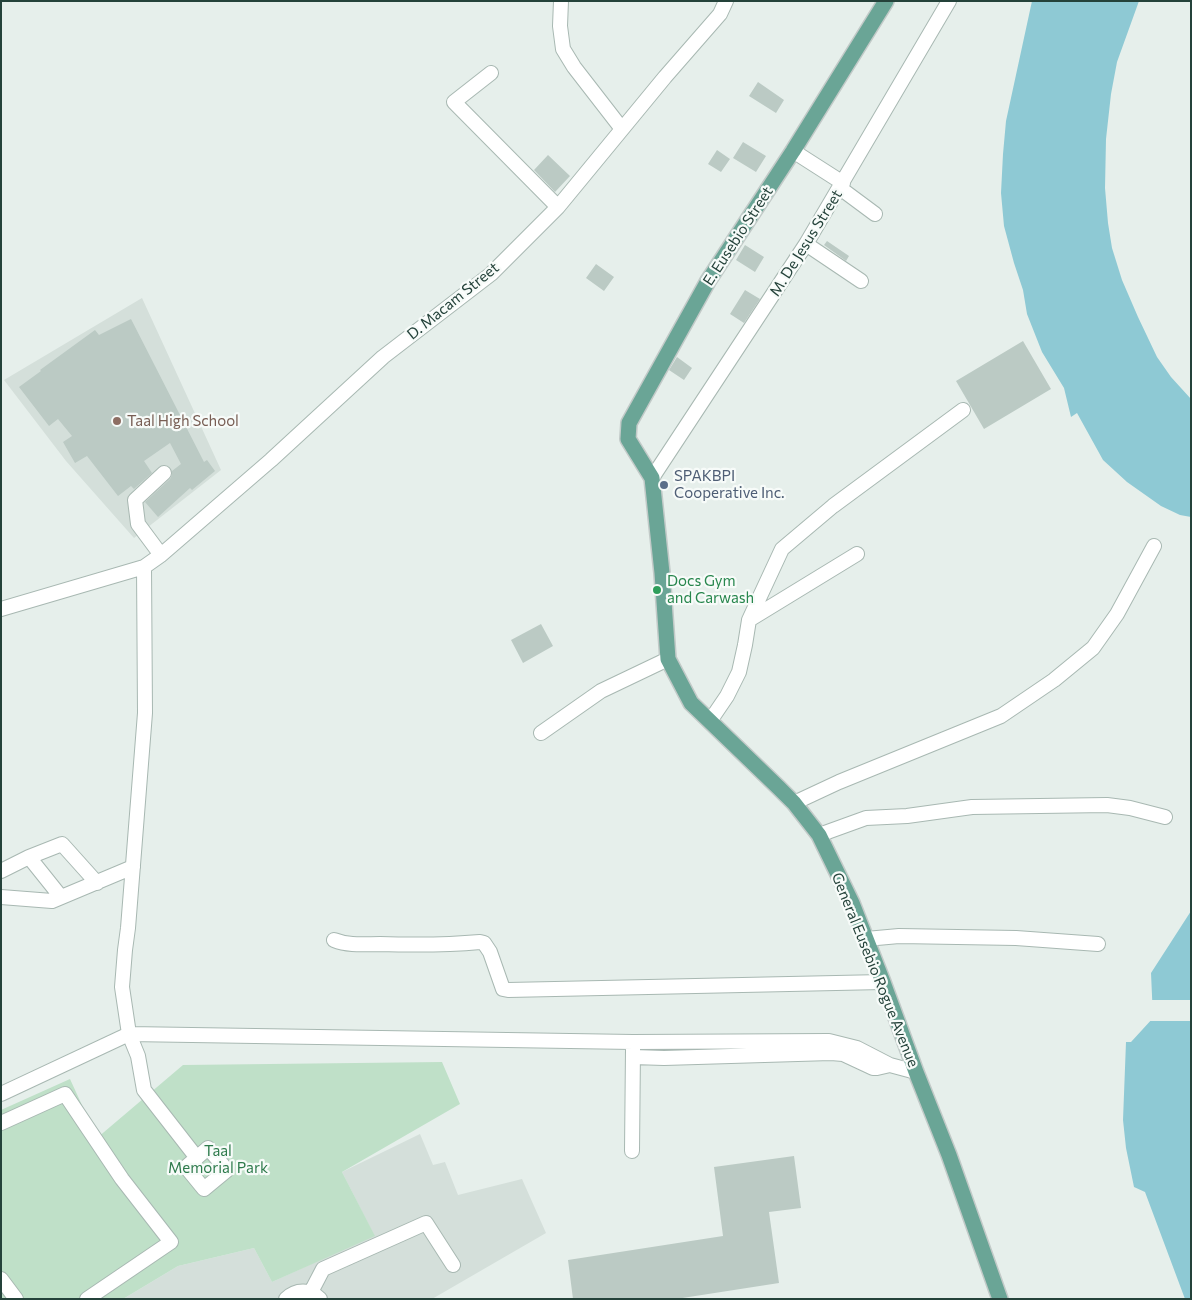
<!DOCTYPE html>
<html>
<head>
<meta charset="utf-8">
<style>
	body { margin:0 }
	#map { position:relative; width:1192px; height:1300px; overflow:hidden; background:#e6efeb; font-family:Commissioner,sans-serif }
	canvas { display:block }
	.frame { position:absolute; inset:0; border:2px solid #24423a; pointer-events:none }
</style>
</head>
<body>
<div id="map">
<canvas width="1192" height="1300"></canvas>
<div class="frame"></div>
</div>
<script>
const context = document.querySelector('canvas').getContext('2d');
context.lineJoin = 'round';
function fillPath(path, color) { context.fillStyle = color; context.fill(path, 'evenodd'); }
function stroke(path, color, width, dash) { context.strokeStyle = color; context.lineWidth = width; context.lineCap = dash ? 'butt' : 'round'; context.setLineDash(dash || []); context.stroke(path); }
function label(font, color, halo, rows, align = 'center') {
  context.font = font + ' Commissioner,sans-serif'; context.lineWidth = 4.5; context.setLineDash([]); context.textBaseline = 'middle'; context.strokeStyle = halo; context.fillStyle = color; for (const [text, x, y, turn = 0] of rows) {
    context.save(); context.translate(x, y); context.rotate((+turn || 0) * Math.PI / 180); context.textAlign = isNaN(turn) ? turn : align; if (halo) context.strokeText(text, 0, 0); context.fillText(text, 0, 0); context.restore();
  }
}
const built = new Path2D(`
	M 142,298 L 221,470 L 134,538 L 66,461 L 4,380 Z
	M 420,1134 L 433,1165 L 445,1162 L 458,1195 L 522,1179 L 546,1233 L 432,1299 L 123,1299 L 178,1266 L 254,1248 L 272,1282 L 374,1235 L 342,1172 Z`);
const green = new Path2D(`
	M 442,1062 L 460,1104 L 342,1172 L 375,1236 L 272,1282 L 254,1248 L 178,1266 L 123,1299 L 1,1299 L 1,1110 L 70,1079 L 97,1138 L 183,1065 Z`);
const water = new Path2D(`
	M 1032,1 L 1139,1 L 1117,62 L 1111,94 L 1106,139 L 1105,188 L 1108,223 L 1112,248 L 1122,280 L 1138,317 L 1157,357 L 1171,377 L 1191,399 L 1191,517 L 1180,515 L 1161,506 L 1127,482 L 1103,460 L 1077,413 L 1071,417 L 1064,388 L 1042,352 L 1027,314 L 1023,290 L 1014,263 L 1004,226 L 1001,193 L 1003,154 L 1006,121 Z
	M 1191,911 L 1191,1299 L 1185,1299 L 1145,1192 L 1134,1187 L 1126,1148 L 1123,1120 L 1126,1042 L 1131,1042 L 1153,1018 L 1151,973 Z`);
const pier = new Path2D(`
	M 1150,1000 L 1191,1000 L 1191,1021 L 1147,1021 L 1151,1017 Z`);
const building = new Path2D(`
	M 758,82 L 784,100 L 776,113 L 749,96 Z
	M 743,142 L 766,156 L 756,172 L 733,158 Z
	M 717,150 L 730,159 L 721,172 L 708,164 Z
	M 548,155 L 570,176 L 555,192 L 534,170 Z
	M 827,241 L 849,256 L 846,261 L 824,245 Z
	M 745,245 L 764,257 L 755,272 L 736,260 Z
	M 596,264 L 614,277 L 604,291 L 586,278 Z
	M 745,290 L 760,299 L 744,323 L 730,314 Z
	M 131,319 L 204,462 L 207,460 L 215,471 L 192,490 L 190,488 L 158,517 L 145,502 L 170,479 L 172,475 L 172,471 L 181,464 L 170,443 L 144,461 L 152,473 L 134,489 L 131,486 L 118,496 L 87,456 L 75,463 L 63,442 L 72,436 L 58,419 L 49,426 L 19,387 L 41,371 L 40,370 L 95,330 L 99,335 Z
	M 1023,341 L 1051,389 L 984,429 L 956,381 Z
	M 677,357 L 692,368 L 684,380 L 669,370 Z
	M 541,624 L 553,646 L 523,663 L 511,640 Z
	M 794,1156 L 801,1208 L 769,1212 L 779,1283 L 676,1299 L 573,1299 L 568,1260 L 723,1236 L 714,1167 Z`);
const minor = new Path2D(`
	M 561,1 L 560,26 L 563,49 L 574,67 L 622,129
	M 491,73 L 454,102 L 558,207
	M 793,151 L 843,183
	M 840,188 L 875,214
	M 806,244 L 861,281
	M 652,478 L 806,244 L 949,1
	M 161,555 L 138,524 L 135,500 L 164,473
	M 1,609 L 144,567 L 161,555 L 271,460 L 383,357 L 491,274 L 558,207 L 665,77 L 720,14 L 726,1
	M 749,620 L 857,554
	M 710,721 L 727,696 L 739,672 L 745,645 L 749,620 L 782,549 L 833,506 L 963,410
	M 541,733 L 601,691 L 668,659
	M 794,803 L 839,782 L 1001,716 L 1054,680 L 1093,648 L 1117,614 L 1154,546
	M 819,835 L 866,818 L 907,816 L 972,807 L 1107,805 L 1130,808 L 1165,817
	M 29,857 L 61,897
	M 1,871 L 29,857 L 62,844 L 97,883
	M 1,897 L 52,901 L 133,867
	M 866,939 L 899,936 L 1016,938 L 1098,944
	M 334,940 C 349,946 365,944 380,944 C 413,945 447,945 480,942 L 484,943 L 490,952 L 503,989 L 508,990 L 883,982
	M 633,1057 L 664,1058 L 831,1053 L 843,1054 L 873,1068 L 877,1068 L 890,1065
	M 1,1094 L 129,1034 L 122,987 L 125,950 L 128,928 L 145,713 L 144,567
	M 1,1123 L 65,1094 L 122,1179 L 171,1242 L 87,1299
	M 208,1148 L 227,1170 L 204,1189 L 186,1167 Z
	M 632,1151 L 633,1049
	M 197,1158 L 144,1090 L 138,1056 L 129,1034 L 633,1042 L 829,1041 L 857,1048 L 890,1065 L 916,1072
	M 1,1279 L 16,1299
	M 311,1292 L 323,1269 L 426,1223 L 453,1265
	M 286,1299 C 296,1289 310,1289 320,1299`);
const major = new Path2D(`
	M 886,1 L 793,151 L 708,281 L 629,423 L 628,439 L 652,478 L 662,573 L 668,659 L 691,703 L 779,788 L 794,803 L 819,835 L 852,903 L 883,982 L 916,1072 L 949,1155 L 1000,1299`);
const markers = [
	[117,421,5,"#8d6e63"],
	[664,485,5,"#5c6f8a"],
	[657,590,5,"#2e9e5b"]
];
const streetNames = [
	["E. Eusebio Street",738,236,-57],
	["M. De Jesus Street",806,243,-58],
	["D. Macam Street",453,301,-39],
	["General Eusebio Rogue Avenue",875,970,68]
];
const educationNames = [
	["Taal High School",127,421]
];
const serviceNames = [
	["SPAKBPI",674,476],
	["Cooperative Inc.",674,493]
];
const leisureNames = [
	["Docs Gym",667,581],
	["and Carwash",667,598]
];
const parkNames = [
	["Taal",218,1151],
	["Memorial Park",218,1168]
];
fillPath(built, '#d4dfda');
fillPath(green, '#bfe0c8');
fillPath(water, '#8ec9d4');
fillPath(pier, '#e6efeb');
fillPath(building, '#bbcac4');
stroke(minor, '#a8b8b2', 16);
stroke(major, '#c2cac8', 18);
stroke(minor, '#fff', 14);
stroke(major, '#6aa596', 15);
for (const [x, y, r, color] of markers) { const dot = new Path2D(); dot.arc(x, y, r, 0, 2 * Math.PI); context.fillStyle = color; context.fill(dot); stroke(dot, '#f7fbf9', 2); }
label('15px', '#24423a', '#f7fbf9', streetNames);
label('15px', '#785e54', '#f7fbf9', educationNames, 'left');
label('15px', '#4e5e75', '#f7fbf9', serviceNames, 'left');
label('15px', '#27864d', '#f7fbf9', leisureNames, 'left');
label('15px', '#2d7a4b', '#f7fbf9', parkNames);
</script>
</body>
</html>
